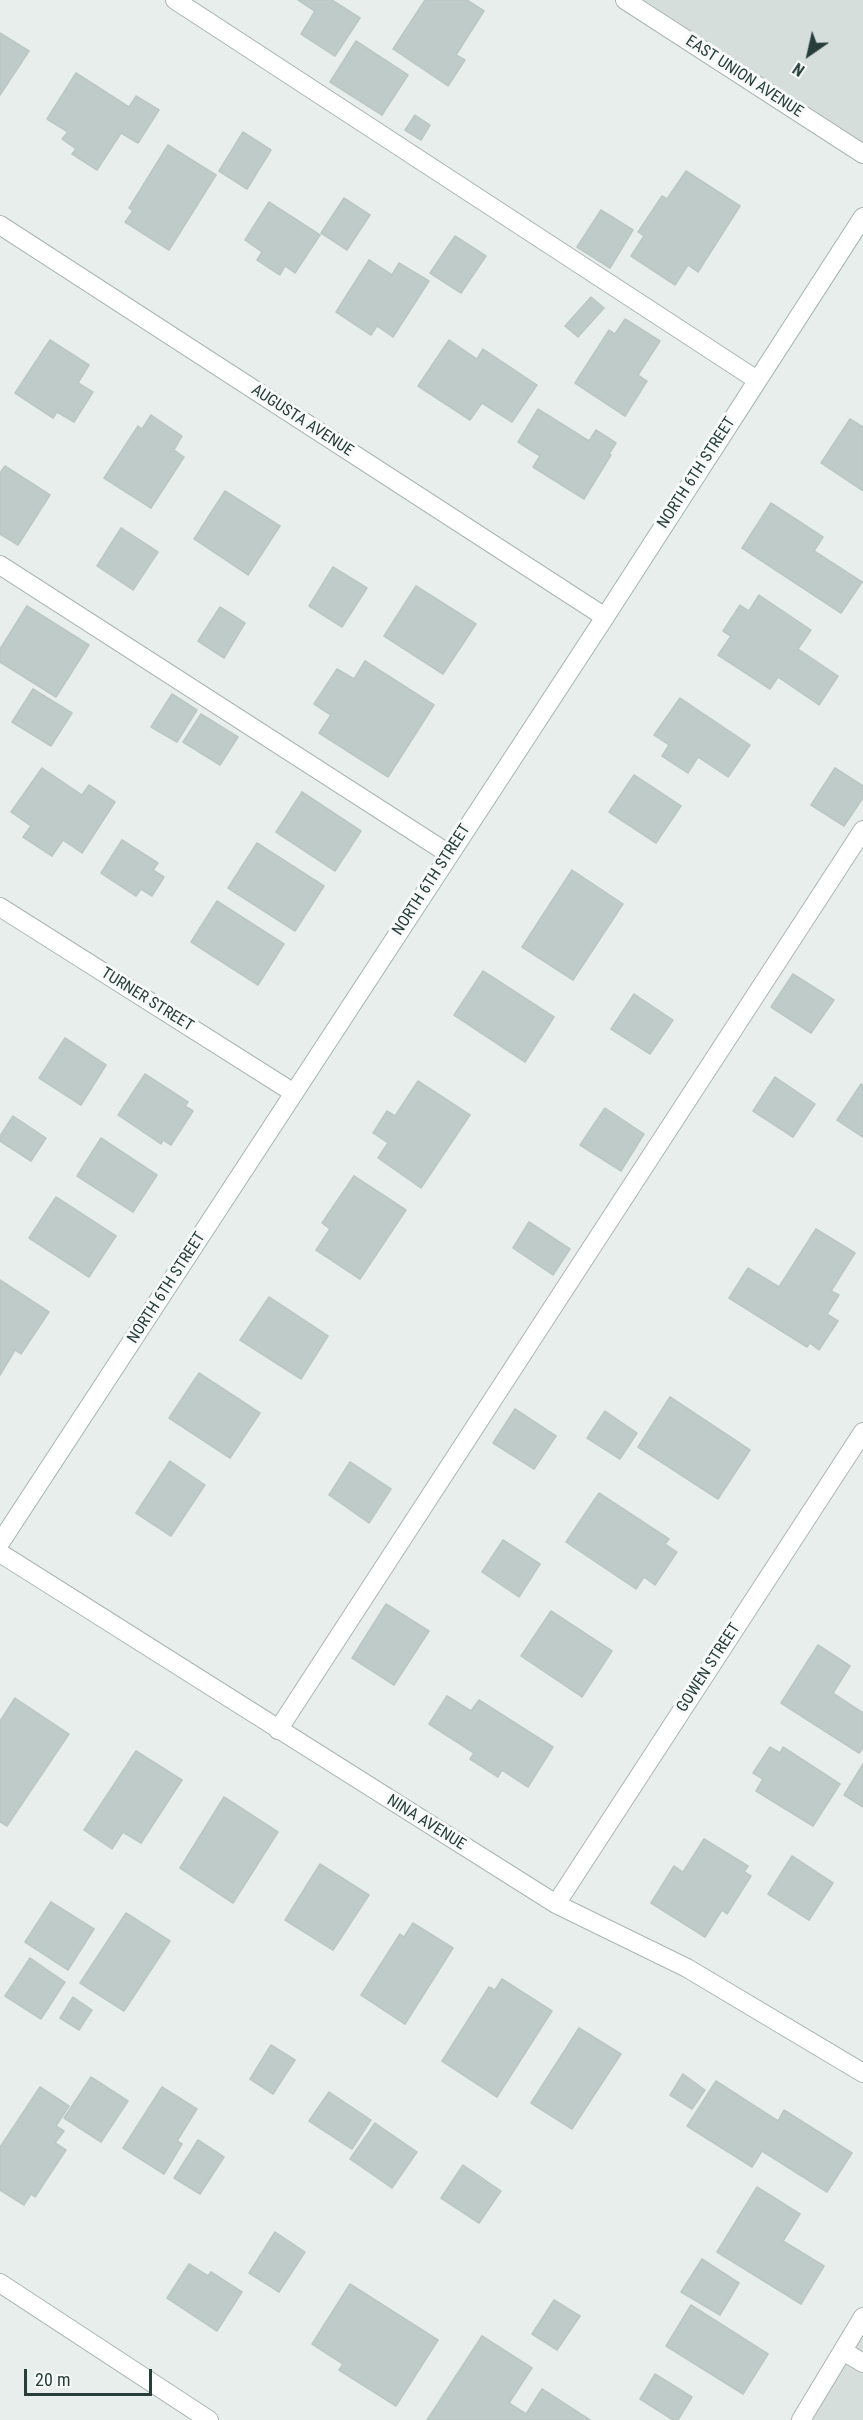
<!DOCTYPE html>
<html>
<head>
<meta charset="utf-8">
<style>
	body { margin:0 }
	#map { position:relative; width:863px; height:2420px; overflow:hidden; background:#e7eeeb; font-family:"Roboto Condensed",sans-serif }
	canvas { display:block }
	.north { position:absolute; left:779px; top:24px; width:60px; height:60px; -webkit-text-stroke:4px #f7faf9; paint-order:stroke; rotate:214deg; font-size:16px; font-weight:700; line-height:24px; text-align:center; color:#273e3b }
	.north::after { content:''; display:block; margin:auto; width:21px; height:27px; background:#273e3b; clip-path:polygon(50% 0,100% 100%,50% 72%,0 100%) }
	.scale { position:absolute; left:24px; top:2369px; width:128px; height:27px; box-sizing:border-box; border:3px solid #273e3b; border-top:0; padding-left:8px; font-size:18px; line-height:21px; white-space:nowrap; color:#273e3b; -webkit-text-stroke:4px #f7faf9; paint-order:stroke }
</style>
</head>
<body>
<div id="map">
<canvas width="863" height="2420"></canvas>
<div class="north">N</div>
<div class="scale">20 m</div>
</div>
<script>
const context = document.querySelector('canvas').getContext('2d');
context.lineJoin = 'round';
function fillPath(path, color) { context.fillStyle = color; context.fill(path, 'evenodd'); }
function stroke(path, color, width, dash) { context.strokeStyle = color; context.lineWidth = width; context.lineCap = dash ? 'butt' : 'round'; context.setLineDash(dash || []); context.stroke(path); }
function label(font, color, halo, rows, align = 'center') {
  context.font = font + ' "Roboto Condensed",sans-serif'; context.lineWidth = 6; context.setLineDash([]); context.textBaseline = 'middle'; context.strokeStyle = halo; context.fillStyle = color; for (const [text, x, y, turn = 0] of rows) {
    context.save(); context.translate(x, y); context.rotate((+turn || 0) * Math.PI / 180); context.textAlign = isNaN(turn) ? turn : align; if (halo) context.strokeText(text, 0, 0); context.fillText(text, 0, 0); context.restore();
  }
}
const built = new Path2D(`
	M 634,0 L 863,0 L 863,149 Z
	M 863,2309 L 863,2420 L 793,2420 Z`);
const building = new Path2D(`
	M 298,0 L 332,0 L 360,18 L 335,56 L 301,34 L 315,11 Z
	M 425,0 L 467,0 L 484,11 L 456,55 L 465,60 L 448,86 L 393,49 Z
	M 0,33 L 29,51 L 0,95 Z
	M 356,41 L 408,75 L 382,115 L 330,82 Z
	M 76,73 L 129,107 L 136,96 L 159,110 L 138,143 L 121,133 L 97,170 L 72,154 L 76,149 L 62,139 L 68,132 L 47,119 Z
	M 415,115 L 430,125 L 421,140 L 405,130 Z
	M 243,132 L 271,150 L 247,189 L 219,171 Z
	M 168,145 L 216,175 L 169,250 L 125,222 L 133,211 L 129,208 Z
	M 686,171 L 740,206 L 698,272 L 688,265 L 675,285 L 631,256 L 644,236 L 638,232 L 662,196 L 667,199 Z
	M 344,198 L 370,215 L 347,250 L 321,233 Z
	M 269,202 L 320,235 L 295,273 L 285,266 L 280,275 L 257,260 L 262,252 L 245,240 Z
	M 601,210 L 633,230 L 610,268 L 577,247 Z
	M 455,236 L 486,256 L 461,293 L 430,273 Z
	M 369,260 L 392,275 L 399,263 L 429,281 L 393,337 L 377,326 L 371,335 L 336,312 Z
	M 591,297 L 604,308 L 578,337 L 565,326 Z
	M 625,319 L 660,341 L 638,375 L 647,381 L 625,416 L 575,383 L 609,330 L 615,334 Z
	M 50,340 L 89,365 L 78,383 L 93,392 L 74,422 L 57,412 L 53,418 L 15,393 Z
	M 449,340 L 477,359 L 483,349 L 537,385 L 512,422 L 482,403 L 470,420 L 418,386 Z
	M 538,409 L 589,441 L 596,430 L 616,443 L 609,454 L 611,455 L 584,499 L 533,467 L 540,456 L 518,442 Z
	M 151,415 L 182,436 L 174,450 L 184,457 L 151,508 L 104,478 L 138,426 L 142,429 Z
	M 850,419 L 863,427 L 863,491 L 821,463 Z
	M 5,466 L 50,495 L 18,545 L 0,534 L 0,473 Z
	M 225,491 L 280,526 L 248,575 L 194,539 Z
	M 771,503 L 823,537 L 814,551 L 862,582 L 841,613 L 742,548 Z
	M 121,528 L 158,552 L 133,590 L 97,566 Z
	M 333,567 L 367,588 L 342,627 L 309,606 Z
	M 416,586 L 476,624 L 443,674 L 384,636 Z
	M 759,595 L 811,630 L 798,649 L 838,676 L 819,705 L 778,677 L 770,689 L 718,655 L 731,636 L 723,631 L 740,605 L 749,611 Z
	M 27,606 L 89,645 L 56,697 L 0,662 L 0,649 Z
	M 220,607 L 245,623 L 224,658 L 198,641 Z
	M 365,661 L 434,705 L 388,777 L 319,733 L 331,715 L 314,704 L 337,669 L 354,679 Z
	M 33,689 L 72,713 L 51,746 L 12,722 Z
	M 172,694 L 197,710 L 177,742 L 151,727 Z
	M 680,698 L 750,745 L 728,777 L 698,757 L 688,773 L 662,756 L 669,745 L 654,735 Z
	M 201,714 L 238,737 L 220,765 L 183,742 Z
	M 42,768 L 82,795 L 89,785 L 115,802 L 82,853 L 63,840 L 52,856 L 23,837 L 31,826 L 11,812 Z
	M 835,768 L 863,786 L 863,798 L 844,826 L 811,805 Z
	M 634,775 L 681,806 L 656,843 L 609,812 Z
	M 302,792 L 361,831 L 335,871 L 276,832 Z
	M 122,840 L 158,863 L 153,870 L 164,877 L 152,896 L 141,889 L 136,896 L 101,873 Z
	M 257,843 L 324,886 L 295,931 L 228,888 Z
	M 572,870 L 623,904 L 573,980 L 522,947 Z
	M 217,901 L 284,944 L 258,985 L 191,942 Z
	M 483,971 L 554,1017 L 525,1062 L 454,1015 Z
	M 793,974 L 834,1000 L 811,1033 L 771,1007 Z
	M 634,994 L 673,1020 L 650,1054 L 611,1029 Z
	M 65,1038 L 106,1065 L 81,1105 L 39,1078 Z
	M 145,1074 L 188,1102 L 185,1106 L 193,1111 L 171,1145 L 163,1140 L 161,1144 L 118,1115 Z
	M 775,1077 L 815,1104 L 793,1137 L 753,1111 Z
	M 418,1081 L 470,1115 L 421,1188 L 378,1158 L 388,1143 L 373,1133 L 387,1111 L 395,1116 Z
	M 861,1084 L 863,1085 L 863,1137 L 837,1120 Z
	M 605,1108 L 644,1134 L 621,1171 L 580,1145 Z
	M 13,1116 L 46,1138 L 31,1161 L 0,1141 L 0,1136 Z
	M 101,1138 L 157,1175 L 133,1212 L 77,1176 Z
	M 354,1176 L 406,1210 L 360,1279 L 316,1250 L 330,1229 L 322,1223 Z
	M 56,1197 L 116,1236 L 89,1277 L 29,1238 Z
	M 529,1222 L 570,1249 L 553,1275 L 513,1248 Z
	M 816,1229 L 855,1253 L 831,1291 L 839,1295 L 827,1314 L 838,1321 L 819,1350 L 810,1343 L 807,1347 L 729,1298 L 748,1268 L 779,1287 Z
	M 0,1280 L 49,1312 L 21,1354 L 15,1350 L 0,1375 Z
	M 269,1297 L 328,1336 L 301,1379 L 240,1340 Z
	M 199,1373 L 260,1413 L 230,1458 L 169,1418 Z
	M 670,1397 L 750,1450 L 718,1499 L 638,1447 Z
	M 515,1409 L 556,1436 L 534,1469 L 493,1443 Z
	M 605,1411 L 637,1433 L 620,1459 L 587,1438 Z
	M 170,1461 L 205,1485 L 171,1536 L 136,1513 Z
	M 350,1462 L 391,1489 L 369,1523 L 329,1495 Z
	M 599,1493 L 669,1539 L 665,1544 L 677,1552 L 655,1585 L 644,1577 L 636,1589 L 566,1542 Z
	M 503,1540 L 540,1564 L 519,1597 L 482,1572 Z
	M 386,1604 L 429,1631 L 394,1685 L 352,1658 Z
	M 551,1611 L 612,1651 L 582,1697 L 521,1656 Z
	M 818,1645 L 850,1666 L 833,1693 L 863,1713 L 863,1748 L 859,1753 L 781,1703 Z
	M 447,1696 L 471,1711 L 479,1700 L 553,1747 L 528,1787 L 502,1770 L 498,1777 L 470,1759 L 474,1753 L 429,1724 Z
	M 15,1698 L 69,1734 L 7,1826 L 0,1822 L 0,1721 Z
	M 770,1747 L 780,1753 L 783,1747 L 840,1784 L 813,1826 L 756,1791 L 763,1779 L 753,1773 Z
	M 136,1751 L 182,1780 L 141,1843 L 123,1832 L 112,1849 L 84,1830 Z
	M 863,1764 L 863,1807 L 844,1795 Z
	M 224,1797 L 278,1832 L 233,1903 L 180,1868 Z
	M 704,1839 L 748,1866 L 744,1872 L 751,1876 L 727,1914 L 722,1910 L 705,1937 L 651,1903 L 674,1866 L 683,1872 Z
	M 792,1856 L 833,1883 L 809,1920 L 768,1894 Z
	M 320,1864 L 369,1895 L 333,1950 L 285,1920 Z
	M 51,1902 L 94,1929 L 68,1970 L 25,1942 Z
	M 126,1913 L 170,1941 L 124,2011 L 80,1983 Z
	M 413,1923 L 453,1948 L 405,2024 L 361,1995 L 400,1934 L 404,1937 Z
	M 30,1958 L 65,1982 L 41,2019 L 5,1996 Z
	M 502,1979 L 552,2011 L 497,2097 L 442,2061 L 489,1987 L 495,1990 Z
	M 73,1997 L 92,2010 L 79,2030 L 60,2018 Z
	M 579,2028 L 621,2054 L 572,2129 L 531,2103 Z
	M 271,2045 L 295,2060 L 273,2094 L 250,2079 Z
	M 683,2074 L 705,2090 L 692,2109 L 670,2095 Z
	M 91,2077 L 128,2101 L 101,2142 L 64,2118 Z
	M 716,2081 L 778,2121 L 784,2110 L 852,2153 L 827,2192 L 762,2151 L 752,2167 L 687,2126 Z
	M 40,2087 L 69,2106 L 56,2126 L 64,2131 L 55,2143 L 66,2150 L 35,2197 L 31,2194 L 24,2205 L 0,2190 L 0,2147 Z
	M 162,2087 L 197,2109 L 177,2141 L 182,2144 L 164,2174 L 123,2148 Z
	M 329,2092 L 371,2120 L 352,2149 L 309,2121 Z
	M 375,2123 L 417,2152 L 392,2188 L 350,2159 Z
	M 198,2140 L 224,2157 L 200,2194 L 174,2178 Z
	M 463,2165 L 501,2191 L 479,2223 L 441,2198 Z
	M 757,2187 L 800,2214 L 783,2241 L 824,2266 L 801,2304 L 717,2252 Z
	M 275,2232 L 305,2252 L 279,2292 L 249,2273 Z
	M 702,2259 L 739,2283 L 720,2315 L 681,2292 Z
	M 189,2264 L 208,2276 L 211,2272 L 242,2292 L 217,2331 L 167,2298 Z
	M 350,2284 L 438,2340 L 396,2406 L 339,2370 L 343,2364 L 312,2344 Z
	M 554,2300 L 580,2316 L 557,2350 L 532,2334 Z
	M 691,2305 L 768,2354 L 743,2394 L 666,2346 Z
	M 482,2336 L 532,2368 L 509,2403 L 526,2414 L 542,2389 L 590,2420 L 427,2420 Z
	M 655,2374 L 692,2397 L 678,2420 L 673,2420 L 640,2399 Z`);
const service = new Path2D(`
	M 175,0 L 757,380
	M 0,565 L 449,854
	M 278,1730 L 863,830
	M 843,2351 L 863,2363`);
const minor = new Path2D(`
	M 625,0 L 863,154
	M 0,225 L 605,617
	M 0,907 L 294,1093
	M 0,1553 L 556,1904 L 687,1968 L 863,2073
	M 556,1904 L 863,1432
	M 801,2420 L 863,2317`);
const tertiary = new Path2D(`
	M 0,2283 L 209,2420`);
const secondary = new Path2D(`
	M 0,1543 L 605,617 L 863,217`);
const streetNames = [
	["EAST UNION AVENUE",744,77,33],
	["AUGUSTA AVENUE",302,421,33],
	["NORTH 6TH STREET",697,473,-57],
	["NORTH 6TH STREET",432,880,-57],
	["TURNER STREET",147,1000,32],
	["NORTH 6TH STREET",167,1288,-57],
	["GOWEN STREET",709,1668,-57],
	["NINA AVENUE",426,1823,32]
];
fillPath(built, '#d5dedb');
fillPath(building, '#bfcbc8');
stroke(building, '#bac7c3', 1.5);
stroke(service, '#aab6b3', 20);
stroke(minor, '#aab6b3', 20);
stroke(tertiary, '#aab6b3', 20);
stroke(secondary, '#a3b5b1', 20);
stroke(service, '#fff', 18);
stroke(minor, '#fff', 18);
stroke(tertiary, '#fff', 18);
stroke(secondary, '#fff', 18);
label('16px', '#273e3b', '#f7faf9', streetNames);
</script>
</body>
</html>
